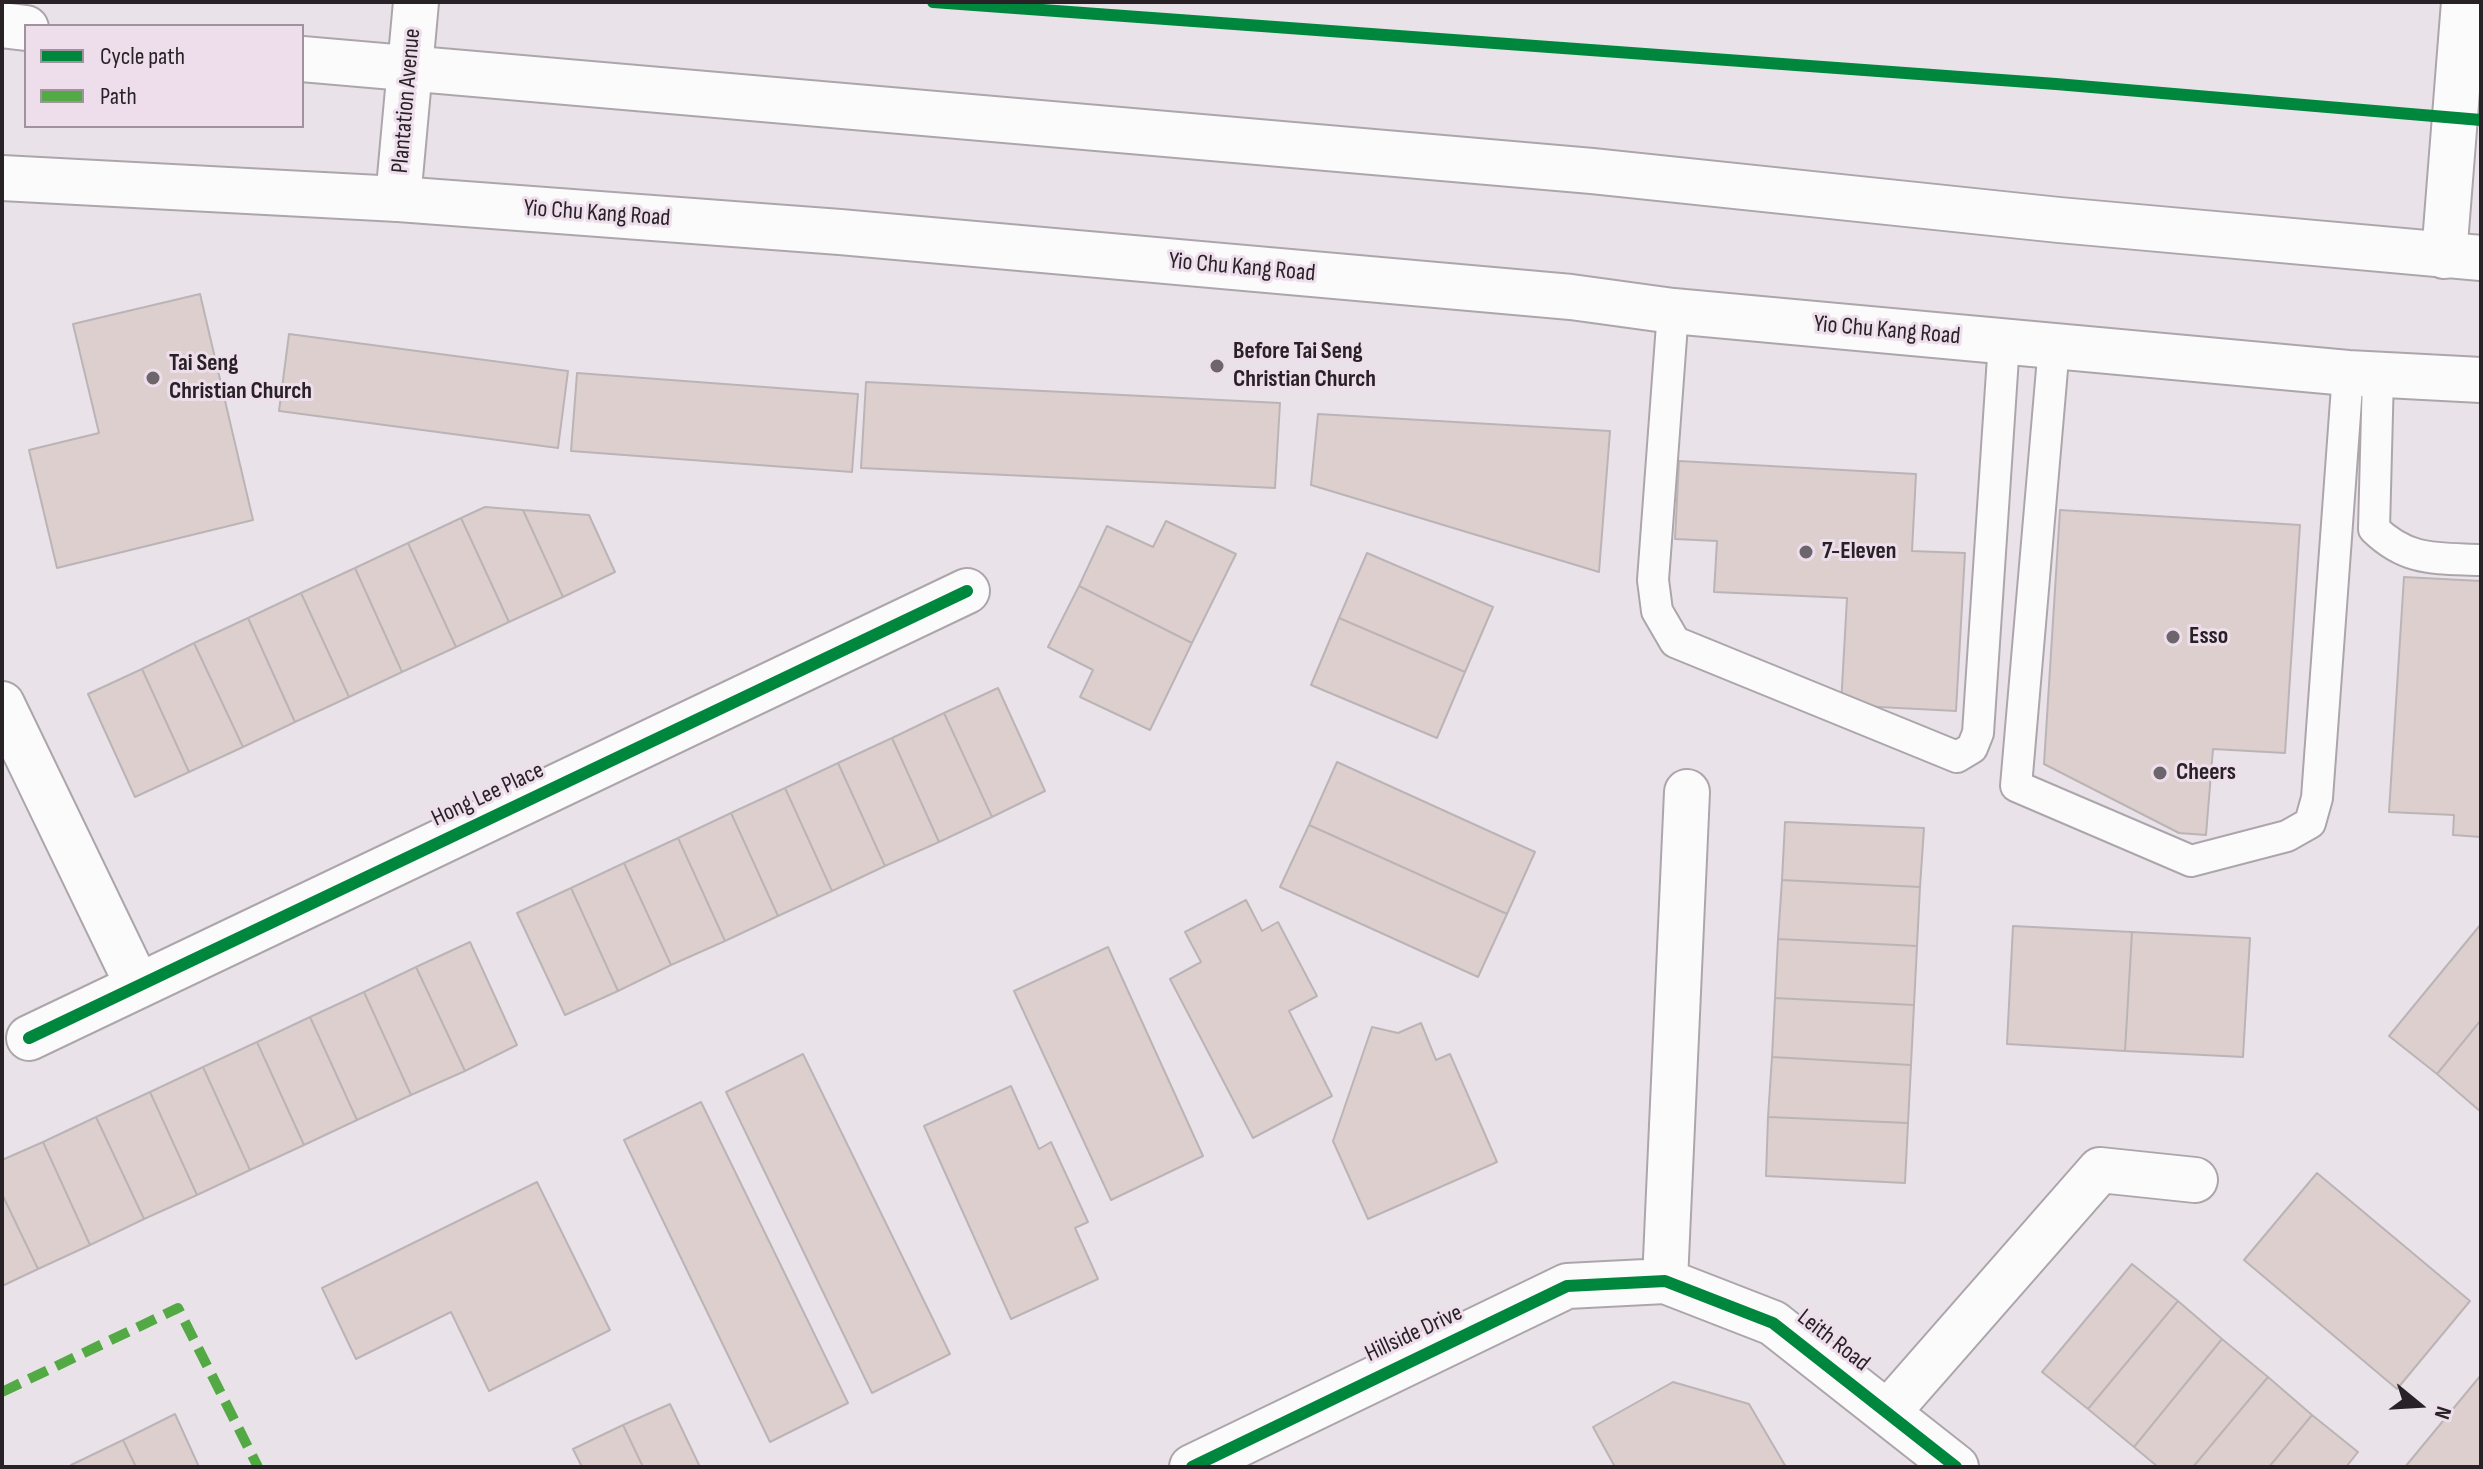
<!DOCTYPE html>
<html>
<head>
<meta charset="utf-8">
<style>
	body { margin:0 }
	#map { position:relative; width:2483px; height:1469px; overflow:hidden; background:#eae2e9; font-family:"Sofia Sans Condensed",sans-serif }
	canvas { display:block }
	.frame { position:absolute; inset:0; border:4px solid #282227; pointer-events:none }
	.legend { position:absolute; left:24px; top:24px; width:280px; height:104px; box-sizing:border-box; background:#eedeec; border:2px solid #9f939d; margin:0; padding:10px 14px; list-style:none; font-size:24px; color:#282227 }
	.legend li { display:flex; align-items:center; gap:16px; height:40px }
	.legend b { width:40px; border:2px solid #9f939d }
	.north { position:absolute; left:2379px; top:1365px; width:80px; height:80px; -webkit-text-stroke:6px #eedeec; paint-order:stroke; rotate:108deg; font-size:22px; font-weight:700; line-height:32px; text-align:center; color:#282227 }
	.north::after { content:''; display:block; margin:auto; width:28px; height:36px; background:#282227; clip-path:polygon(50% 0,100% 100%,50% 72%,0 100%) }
</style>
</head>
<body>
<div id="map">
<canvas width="2483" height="1469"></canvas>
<div class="frame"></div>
<ul class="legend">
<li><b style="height:10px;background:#00873e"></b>Cycle path</li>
<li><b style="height:10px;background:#53aa44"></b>Path</li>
</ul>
<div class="north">N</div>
</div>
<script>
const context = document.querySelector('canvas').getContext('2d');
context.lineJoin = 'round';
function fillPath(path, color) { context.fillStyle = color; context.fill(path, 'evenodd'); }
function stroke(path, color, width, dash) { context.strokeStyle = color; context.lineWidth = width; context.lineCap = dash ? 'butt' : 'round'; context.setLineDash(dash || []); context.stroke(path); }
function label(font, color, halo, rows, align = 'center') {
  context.font = font + ' "Sofia Sans Condensed",sans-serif'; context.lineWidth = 6; context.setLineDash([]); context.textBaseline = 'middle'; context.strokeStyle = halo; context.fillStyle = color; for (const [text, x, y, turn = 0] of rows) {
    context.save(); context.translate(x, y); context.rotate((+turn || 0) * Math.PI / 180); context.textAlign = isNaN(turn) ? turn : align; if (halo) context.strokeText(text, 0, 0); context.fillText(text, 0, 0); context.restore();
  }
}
const building = new Path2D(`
	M 200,294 L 253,520 L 57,568 L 29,450 L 99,433 L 73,324 Z
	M 289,334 L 568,371 L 558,448 L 279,411 Z
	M 577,373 L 858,394 L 852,472 L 571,451 Z
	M 866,382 L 1280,403 L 1275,488 L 861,468 Z
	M 1318,414 L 1610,431 L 1599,572 L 1311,485 Z
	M 1679,461 L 1916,474 L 1912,551 L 1965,553 L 1956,711 L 1841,705 L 1847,598 L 1714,592 L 1717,541 L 1675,539 Z
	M 485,507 L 523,510 L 563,597 L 509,622 L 461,518 Z
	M 523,510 L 589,515 L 615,572 L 563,597 Z
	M 2060,510 L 2300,525 L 2285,753 L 2213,749 L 2206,835 L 2179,833 L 2044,764 Z
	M 461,518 L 509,622 L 456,647 L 408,543 Z
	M 1166,521 L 1236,554 L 1192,643 L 1079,586 L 1107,526 L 1153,547 Z
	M 408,543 L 456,647 L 402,672 L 355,568 Z
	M 1367,553 L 1493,607 L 1465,672 L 1339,618 Z
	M 355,568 L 402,672 L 349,697 L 301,593 Z
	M 2404,577 L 2481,581 L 2481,837 L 2453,835 L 2454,815 L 2389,812 Z
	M 1079,586 L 1192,643 L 1150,730 L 1080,697 L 1093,670 L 1048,647 Z
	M 301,593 L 349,697 L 295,722 L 248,618 Z
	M 248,618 L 295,722 L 243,747 L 194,643 Z
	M 1339,618 L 1465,672 L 1437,738 L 1311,685 Z
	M 194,643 L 243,747 L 189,772 L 142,669 Z
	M 142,669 L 189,772 L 135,797 L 88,694 Z
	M 998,688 L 1045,791 L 992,817 L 944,713 Z
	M 944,713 L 992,817 L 939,842 L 892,738 Z
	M 892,738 L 939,842 L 885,866 L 838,763 Z
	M 1337,762 L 1535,852 L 1507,914 L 1309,825 Z
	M 838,763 L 885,866 L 832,891 L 785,788 Z
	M 785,788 L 832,891 L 778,916 L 731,813 Z
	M 731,813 L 778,916 L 725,941 L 678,838 Z
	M 1785,822 L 1924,828 L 1920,887 L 1782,880 Z
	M 1309,825 L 1507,914 L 1478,977 L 1280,887 Z
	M 678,838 L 725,941 L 671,965 L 624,863 Z
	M 624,863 L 671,965 L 618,991 L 571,888 Z
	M 1782,880 L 1920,887 L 1917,946 L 1778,939 Z
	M 571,888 L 618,991 L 565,1015 L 517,913 Z
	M 1246,900 L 1262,931 L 1278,922 L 1317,996 L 1289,1011 L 1332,1096 L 1253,1138 L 1170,979 L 1201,962 L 1185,932 Z
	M 2481,924 L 2481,1020 L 2437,1074 L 2389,1036 Z
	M 2013,926 L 2132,932 L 2125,1051 L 2007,1044 Z
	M 2132,932 L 2250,938 L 2243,1057 L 2125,1051 Z
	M 1778,939 L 1917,946 L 1914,1005 L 1775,998 Z
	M 470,942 L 517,1045 L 465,1071 L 416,967 Z
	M 1108,947 L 1203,1156 L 1111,1200 L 1014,991 Z
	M 416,967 L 465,1071 L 411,1095 L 364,992 Z
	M 364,992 L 411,1095 L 357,1120 L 310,1017 Z
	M 1775,998 L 1914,1005 L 1911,1065 L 1772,1057 Z
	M 310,1017 L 357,1120 L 304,1145 L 257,1042 Z
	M 2481,1020 L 2481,1112 L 2437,1074 Z
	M 1421,1023 L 1436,1060 L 1450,1054 L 1497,1162 L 1368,1219 L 1333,1141 L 1372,1027 L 1398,1033 Z
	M 257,1042 L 304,1145 L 250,1170 L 203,1067 Z
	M 803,1054 L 950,1354 L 872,1393 L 726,1092 Z
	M 1772,1057 L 1911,1065 L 1908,1123 L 1768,1117 Z
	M 203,1067 L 250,1170 L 197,1195 L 150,1092 Z
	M 1011,1086 L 1039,1149 L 1051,1142 L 1088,1222 L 1075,1228 L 1098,1279 L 1011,1319 L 924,1126 Z
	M 150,1092 L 197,1195 L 144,1219 L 96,1117 Z
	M 701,1102 L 848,1403 L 770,1442 L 624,1140 Z
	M 96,1117 L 144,1219 L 90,1245 L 43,1142 Z
	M 1768,1117 L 1908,1123 L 1905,1183 L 1766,1176 Z
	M 43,1142 L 90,1245 L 38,1269 L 2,1194 L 2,1160 Z
	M 2317,1173 L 2470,1301 L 2397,1389 L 2244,1260 Z
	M 537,1182 L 610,1330 L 489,1391 L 451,1312 L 356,1359 L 322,1288 Z
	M 2,1194 L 38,1269 L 2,1286 Z
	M 2132,1264 L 2178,1301 L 2088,1409 L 2042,1372 Z
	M 2178,1301 L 2222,1339 L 2134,1447 L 2088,1409 Z
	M 2222,1339 L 2268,1377 L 2193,1467 L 2158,1467 L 2134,1447 Z
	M 2481,1375 L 2481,1467 L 2405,1467 Z
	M 2268,1377 L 2312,1415 L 2269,1467 L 2193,1467 Z
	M 1673,1382 L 1749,1404 L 1786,1467 L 1615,1467 L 1593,1427 Z
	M 670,1404 L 700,1467 L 643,1467 L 623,1425 Z
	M 175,1414 L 199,1467 L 136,1467 L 123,1440 Z
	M 2312,1415 L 2358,1452 L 2346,1467 L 2269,1467 Z
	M 623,1425 L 643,1467 L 582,1467 L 573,1449 Z
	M 123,1440 L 136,1467 L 71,1467 L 71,1465 Z`);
const service = new Path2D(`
	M 1673,311 L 1653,580 L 1657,611 L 1675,642 L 1957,757 L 1972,748 L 1978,733 L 2004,342
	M 2054,346 L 2016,786 L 2191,861 L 2287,836 L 2310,823 L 2317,798 L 2348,373
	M 2378,375 L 2374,529 C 2408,562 2436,558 2481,560`);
const minor = new Path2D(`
	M 398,199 L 416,2
	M 2444,256 L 2464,2
	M 2,704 L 138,986
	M 29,1038 L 967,591
	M 1665,1281 L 1687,792
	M 1888,1412 L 2100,1170 L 2195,1180
	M 1192,1467 L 1567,1286 L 1665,1281 L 1773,1323 L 1956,1467`);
const primary = new Path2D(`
	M 2,25 L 26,28
	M 302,59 L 1592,171 L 2059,220 L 2481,258
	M 2,178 L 398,199 L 840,232 L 1571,297 L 1673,311 L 2348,373 L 2481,380`);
const quiet = new Path2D(`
	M 2,1392 L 178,1308 L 258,1467`);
const cycleway = new Path2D(`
	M 933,2 L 2056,84 L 2481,120
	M 29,1038 L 967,591
	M 1192,1467 L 1567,1286 L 1665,1281 L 1773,1323 L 1956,1467`);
const markers = [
	[1217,366,8,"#6c656b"],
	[153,378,8,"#6c656b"],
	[1806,552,8,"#6c656b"],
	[2173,637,8,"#6c656b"],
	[2160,773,8,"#6c656b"]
];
const streetNames = [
	["Plantation Avenue",407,101,-85],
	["Yio Chu Kang Road",597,214,4],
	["Yio Chu Kang Road",1242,268,5],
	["Yio Chu Kang Road",1887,331,5],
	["Hong Lee Place",488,795,-25],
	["Hillside Drive",1414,1334,-25],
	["Leith Road",1833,1341,38]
];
const poiNames = [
	["Before Tai Seng",1233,352],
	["Christian Church",1233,380],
	["Tai Seng",169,364],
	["Christian Church",169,392],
	["7-Eleven",1822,552],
	["Esso",2189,637],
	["Cheers",2176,773]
];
fillPath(building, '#ddcfce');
stroke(building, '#bbb4b6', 2);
stroke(service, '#aca6ab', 34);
stroke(minor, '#aca6ab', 48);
stroke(primary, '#aca6ab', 48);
stroke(service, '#fcfbfc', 30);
stroke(minor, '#fcfbfc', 44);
stroke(primary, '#fcfbfc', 44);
stroke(quiet, '#53aa44', 10, [20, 10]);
stroke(cycleway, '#00873e', 12);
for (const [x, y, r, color] of markers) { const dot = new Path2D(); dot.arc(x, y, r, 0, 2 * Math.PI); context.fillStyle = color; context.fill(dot); stroke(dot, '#eedeec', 3); }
label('24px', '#282227', '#eedeec', streetNames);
label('bold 24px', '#282227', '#eedeec', poiNames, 'left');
</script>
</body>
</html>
